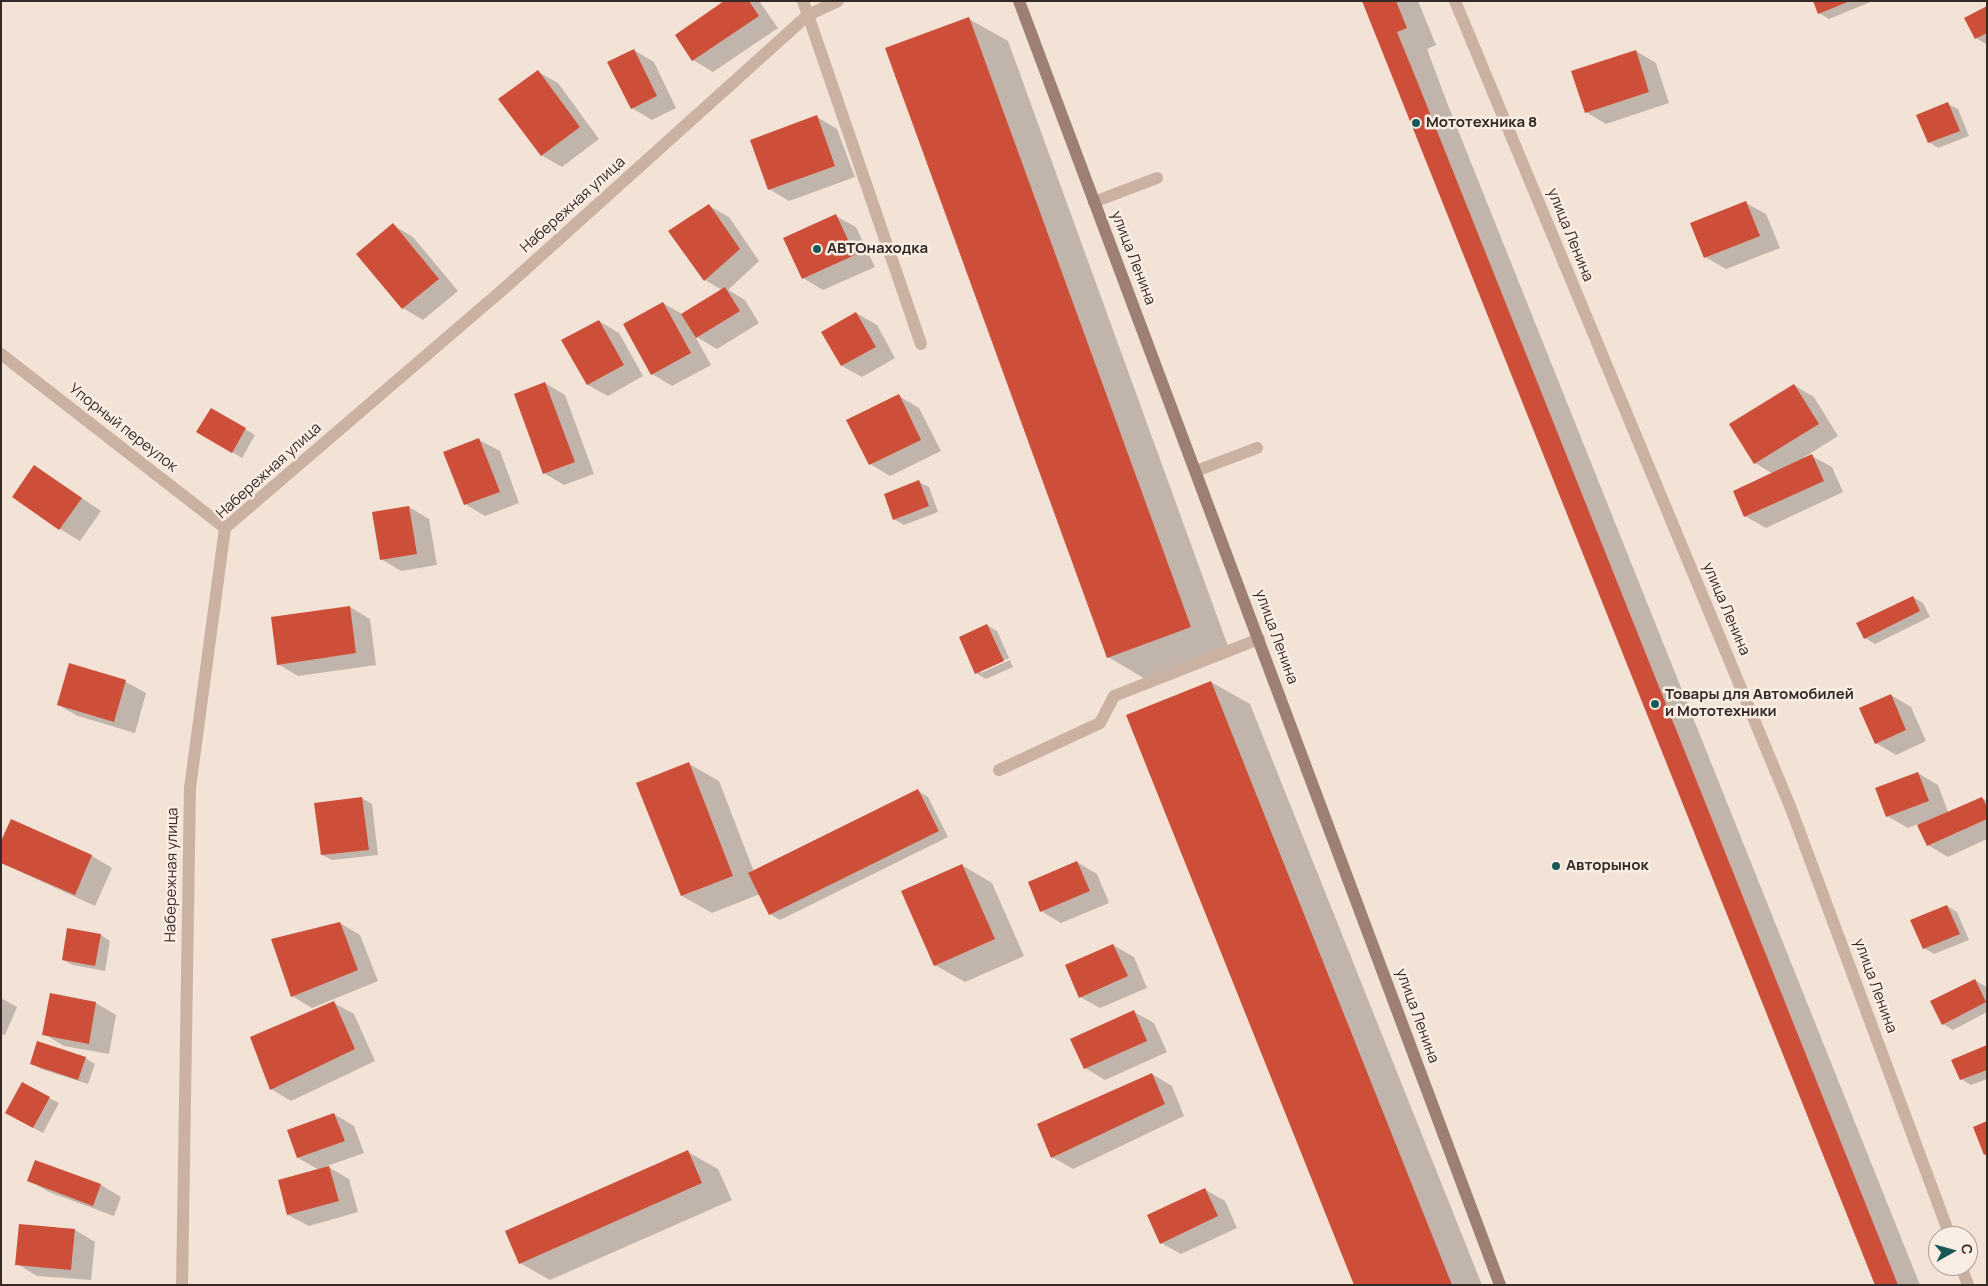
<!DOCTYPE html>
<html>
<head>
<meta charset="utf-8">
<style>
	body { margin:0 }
	#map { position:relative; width:1988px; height:1286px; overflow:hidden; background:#f2e3d6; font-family:Manrope,sans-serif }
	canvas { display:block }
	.frame { position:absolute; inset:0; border:2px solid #352925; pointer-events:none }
	.north { position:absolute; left:1928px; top:1226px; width:50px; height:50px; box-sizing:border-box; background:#faede3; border:1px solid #ab9f97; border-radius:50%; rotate:83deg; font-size:14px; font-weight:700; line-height:20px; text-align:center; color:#352925 }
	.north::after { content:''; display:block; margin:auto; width:18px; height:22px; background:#185957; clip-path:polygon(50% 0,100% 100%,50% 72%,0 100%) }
</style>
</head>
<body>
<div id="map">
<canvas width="1988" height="1286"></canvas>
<div class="frame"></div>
<div class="north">С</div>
</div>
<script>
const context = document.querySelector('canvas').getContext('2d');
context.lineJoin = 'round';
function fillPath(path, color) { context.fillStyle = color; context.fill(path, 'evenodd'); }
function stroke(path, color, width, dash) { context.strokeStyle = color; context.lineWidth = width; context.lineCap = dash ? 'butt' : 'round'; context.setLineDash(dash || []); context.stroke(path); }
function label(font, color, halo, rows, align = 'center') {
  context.font = font + ' Manrope,sans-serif'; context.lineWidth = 5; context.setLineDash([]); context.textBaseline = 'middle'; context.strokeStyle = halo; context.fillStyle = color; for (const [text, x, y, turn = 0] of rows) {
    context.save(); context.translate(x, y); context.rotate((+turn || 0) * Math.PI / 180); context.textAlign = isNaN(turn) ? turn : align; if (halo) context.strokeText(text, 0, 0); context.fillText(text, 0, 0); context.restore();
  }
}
const shadow = new Path2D(`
	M 726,1 L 759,1 L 778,28 L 713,72 L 693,60 Z
	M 1364,1 L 1418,1 L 1436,45 L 1427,49 L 1446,100 L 1920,1285 L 1876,1285 Z
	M 1814,1 L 1873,1 L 1829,19 L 1819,13 Z
	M 1987,8 L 1987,43 L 1986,44 L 1976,38 Z
	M 969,19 L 1008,41 L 1229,649 L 1147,680 L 1108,657 Z
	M 634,50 L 654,62 L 676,108 L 652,120 L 632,108 Z
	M 1636,51 L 1656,63 L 1669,103 L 1606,124 L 1586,112 Z
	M 538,72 L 558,83 L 599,139 L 562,167 L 541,155 Z
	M 1948,104 L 1958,109 L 1969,136 L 1938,148 L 1929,142 Z
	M 817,117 L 837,129 L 855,177 L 789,201 L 769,189 Z
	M 1746,203 L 1766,214 L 1780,248 L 1726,269 L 1705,257 Z
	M 709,206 L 729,217 L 759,261 L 728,290 L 745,300 L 759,323 L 717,349 L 695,336 L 711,365 L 672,386 L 652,374 L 663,303 L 682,314 L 722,290 L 705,280 L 669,232 Z
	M 836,216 L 856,227 L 875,267 L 823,290 L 803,278 Z
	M 393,225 L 413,237 L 458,291 L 423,320 L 403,308 L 358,254 Z
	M 856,313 L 877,325 L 895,358 L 862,377 L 842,366 L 823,332 Z
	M 599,321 L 619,333 L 643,376 L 608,396 L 588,385 Z
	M 545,383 L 565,395 L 594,474 L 564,485 L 544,473 Z
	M 1794,385 L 1814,397 L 1838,436 L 1803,458 L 1812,456 L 1832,467 L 1843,492 L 1766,528 L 1745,516 L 1773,474 L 1755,463 Z
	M 899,396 L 919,408 L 941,451 L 890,476 L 870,464 Z
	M 211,409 L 255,435 L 242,458 L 198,432 Z
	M 479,440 L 500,451 L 519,503 L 485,516 L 465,504 Z
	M 34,466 L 101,511 L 80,541 L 60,529 Z
	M 919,482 L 929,487 L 938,512 L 904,525 L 894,519 Z
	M 409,507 L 429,519 L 437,565 L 401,571 L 381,559 Z
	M 1913,597 L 1923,603 L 1930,617 L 1875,644 L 1865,638 Z
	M 350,607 L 370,619 L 376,665 L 298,676 L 278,664 Z
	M 987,625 L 997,631 L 1009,658 L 981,670 L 981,673 L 1010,660 L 1013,667 L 986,679 L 976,673 Z
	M 70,665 L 126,682 L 146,693 L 135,733 L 78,716 L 58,705 Z
	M 1211,682 L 1250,704 L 1482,1285 L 1356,1285 Z
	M 1891,695 L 1911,707 L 1926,741 L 1896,755 L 1876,743 Z
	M 689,764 L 719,781 L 754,872 L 918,791 L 928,797 L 948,837 L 780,920 L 770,914 L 760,894 L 712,913 L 682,896 Z
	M 1918,773 L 1938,785 L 1948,812 L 1982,798 L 1987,801 L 1987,839 L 1948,857 L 1928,845 L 1918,824 L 1908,828 L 1887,816 Z
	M 362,798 L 372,804 L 378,855 L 332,860 L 322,855 Z
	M 11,821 L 92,856 L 112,868 L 95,906 L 1,863 Z
	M 1077,862 L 1097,874 L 1109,903 L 1061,923 L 1041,911 Z
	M 962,865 L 992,883 L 1024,956 L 965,982 L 935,965 Z
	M 1947,906 L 1957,912 L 1969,940 L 1934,954 L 1924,948 Z
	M 340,923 L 360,935 L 378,981 L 312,1008 L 292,996 Z
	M 101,935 L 110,941 L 105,971 L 73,965 L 63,960 Z
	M 1113,945 L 1134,957 L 1147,988 L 1100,1008 L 1080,997 Z
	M 1975,980 L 1985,986 L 1987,990 L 1987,1012 L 1953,1030 L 1943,1024 L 1932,1002 Z
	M 1,998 L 17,1007 L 5,1035 L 1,1034 Z
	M 96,1003 L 116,1015 L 109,1054 L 64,1046 L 44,1034 Z
	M 334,1003 L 354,1014 L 375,1061 L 291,1101 L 271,1089 Z
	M 1134,1012 L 1154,1023 L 1167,1052 L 1105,1080 L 1085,1068 Z
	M 1987,1047 L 1987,1079 L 1971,1085 L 1961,1079 Z
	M 85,1058 L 95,1064 L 88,1084 L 41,1069 L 31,1063 Z
	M 1152,1074 L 1172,1086 L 1184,1116 L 1073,1169 L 1052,1157 L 1039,1124 Z
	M 49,1098 L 59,1103 L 43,1133 L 17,1119 Z
	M 334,1114 L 354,1126 L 364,1153 L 327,1166 L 349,1179 L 358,1212 L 309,1226 L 288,1215 L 319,1170 L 298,1158 Z
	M 688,1152 L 718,1169 L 732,1200 L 550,1280 L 520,1263 Z
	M 36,1161 L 101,1185 L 121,1197 L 114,1216 L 49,1192 L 28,1180 Z
	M 1204,1189 L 1225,1201 L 1237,1228 L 1181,1254 L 1161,1243 Z
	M 20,1225 L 75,1230 L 95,1242 L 91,1280 L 37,1276 L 17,1264 Z`);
const building = new Path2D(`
	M 724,1 L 749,1 L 759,16 L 692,61 L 675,35 Z
	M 1362,1 L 1396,1 L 1407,28 L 1397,32 L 1417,81 L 1898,1285 L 1875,1285 Z
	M 1813,1 L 1850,1 L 1818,14 Z
	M 1987,6 L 1987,33 L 1975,39 L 1964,18 Z
	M 969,17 L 1191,627 L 1107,658 L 885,48 Z
	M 634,49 L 657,96 L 631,109 L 607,62 Z
	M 1636,50 L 1649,92 L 1585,113 L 1571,71 Z
	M 538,70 L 580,127 L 541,156 L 498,99 Z
	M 1948,102 L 1960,131 L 1928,143 L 1916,115 Z
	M 817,115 L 835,166 L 768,190 L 750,140 Z
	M 1746,201 L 1760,236 L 1704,258 L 1690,223 Z
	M 709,204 L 740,249 L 704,281 L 668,231 Z
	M 836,214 L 855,255 L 802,279 L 783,238 Z
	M 393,223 L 439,279 L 402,309 L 356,254 Z
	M 725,287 L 740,311 L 696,338 L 681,314 Z
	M 663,302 L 691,353 L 651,375 L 623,324 Z
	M 856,312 L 876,347 L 841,366 L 821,332 Z
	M 599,320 L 624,365 L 587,385 L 561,340 Z
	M 545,382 L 575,462 L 543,474 L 514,394 Z
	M 1794,384 L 1819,424 L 1754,464 L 1729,424 Z
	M 899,394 L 921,440 L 869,465 L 846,420 Z
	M 211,408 L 246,428 L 232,453 L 196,432 Z
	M 479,438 L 500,492 L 464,505 L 443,452 Z
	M 1812,454 L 1824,481 L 1744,517 L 1733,491 Z
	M 34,465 L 82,498 L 59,530 L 12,497 Z
	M 919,480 L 929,506 L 893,520 L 884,494 Z
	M 409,506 L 417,554 L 380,560 L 372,512 Z
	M 1913,596 L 1920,611 L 1864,639 L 1856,623 Z
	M 350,606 L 356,653 L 277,665 L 271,617 Z
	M 987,624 L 1004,661 L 975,674 L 959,637 Z
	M 69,663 L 126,680 L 114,722 L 57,705 Z
	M 1211,681 L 1452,1285 L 1354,1285 L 1126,715 Z
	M 1891,694 L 1906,730 L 1875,744 L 1859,708 Z
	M 689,762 L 733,876 L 681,896 L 636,783 Z
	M 1918,772 L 1929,801 L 1886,817 L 1875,788 Z
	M 918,789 L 939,831 L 769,915 L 748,873 Z
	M 362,797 L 369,850 L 321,855 L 314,803 Z
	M 1982,797 L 1987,807 L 1987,819 L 1927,846 L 1917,825 Z
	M 11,819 L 92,855 L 75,895 L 1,863 L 1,841 Z
	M 1077,861 L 1090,891 L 1040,912 L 1028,882 Z
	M 962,864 L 995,939 L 934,966 L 901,891 Z
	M 1947,905 L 1960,934 L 1923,949 L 1910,920 Z
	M 340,922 L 358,970 L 291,997 L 271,939 Z
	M 67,928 L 101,934 L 95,966 L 62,960 Z
	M 1113,944 L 1128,976 L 1079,998 L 1065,965 Z
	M 1975,979 L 1986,1002 L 1942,1025 L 1930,1001 Z
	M 50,993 L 96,1002 L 89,1044 L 42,1035 Z
	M 334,1001 L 355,1049 L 270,1090 L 250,1037 Z
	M 1134,1010 L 1147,1041 L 1084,1069 L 1070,1039 Z
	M 37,1041 L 86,1057 L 78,1080 L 30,1064 Z
	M 1987,1045 L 1987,1070 L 1960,1080 L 1951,1060 Z
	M 1152,1073 L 1165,1104 L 1051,1158 L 1037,1124 Z
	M 22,1082 L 50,1097 L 33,1128 L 5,1113 Z
	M 334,1113 L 345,1141 L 297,1158 L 287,1130 Z
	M 1987,1121 L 1987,1154 L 1984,1155 L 1973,1127 Z
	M 688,1150 L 702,1183 L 519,1264 L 505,1231 Z
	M 35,1160 L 101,1184 L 93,1206 L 27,1181 Z
	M 329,1166 L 339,1201 L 287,1215 L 278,1180 Z
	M 1205,1188 L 1218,1216 L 1160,1244 L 1147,1215 Z
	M 19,1224 L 75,1229 L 71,1270 L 15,1265 Z`);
const service = new Path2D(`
	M 808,15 L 921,344
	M 1094,202 L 1157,178
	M 1196,471 L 1257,448
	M 999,770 L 1100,723 L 1114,696 L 1259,639`);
const minor = new Path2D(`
	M 803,1 L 808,15
	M 1455,1 L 1790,806 L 1950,1236
	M 1,354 L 225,528
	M 1961,1266 L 1968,1285
	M 182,1285 L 190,788 L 225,528 L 507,286 L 808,15 L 838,1`);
const secondary = new Path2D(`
	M 1019,1 L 1500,1285`);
const markers = [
	[1416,123,5,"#185957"],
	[817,249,5,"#185957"],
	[1655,704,5,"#185957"],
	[1556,866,5,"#185957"]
];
const poiNames = [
	["Мототехника 8",1426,123],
	["АВТОнаходка",827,249],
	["Товары для Автомобилей",1665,695],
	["и Мототехники",1665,712],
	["Авторынок",1566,866]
];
const streetNames = [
	["Набережная улица",573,205,-42],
	["улица Ленина",1570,235,68],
	["улица Ленина",1133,258,69],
	["Упорный переулок",123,428,38],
	["Набережная улица",269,471,-42],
	["улица Ленина",1726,609,67],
	["улица Ленина",1276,637,70],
	["Набережная улица",172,875,-89],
	["улица Ленина",1875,986,70],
	["улица Ленина",1417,1016,70]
];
fillPath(shadow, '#0003');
fillPath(building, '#ce4f39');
stroke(service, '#cbb1a2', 12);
stroke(minor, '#cbb1a2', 12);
stroke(secondary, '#9e7f73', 12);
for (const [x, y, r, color] of markers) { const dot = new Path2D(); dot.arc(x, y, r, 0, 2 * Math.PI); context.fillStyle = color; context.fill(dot); stroke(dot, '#faede3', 2); }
label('bold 15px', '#352925', '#faede3', poiNames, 'left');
label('15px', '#352925', '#faede3', streetNames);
</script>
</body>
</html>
